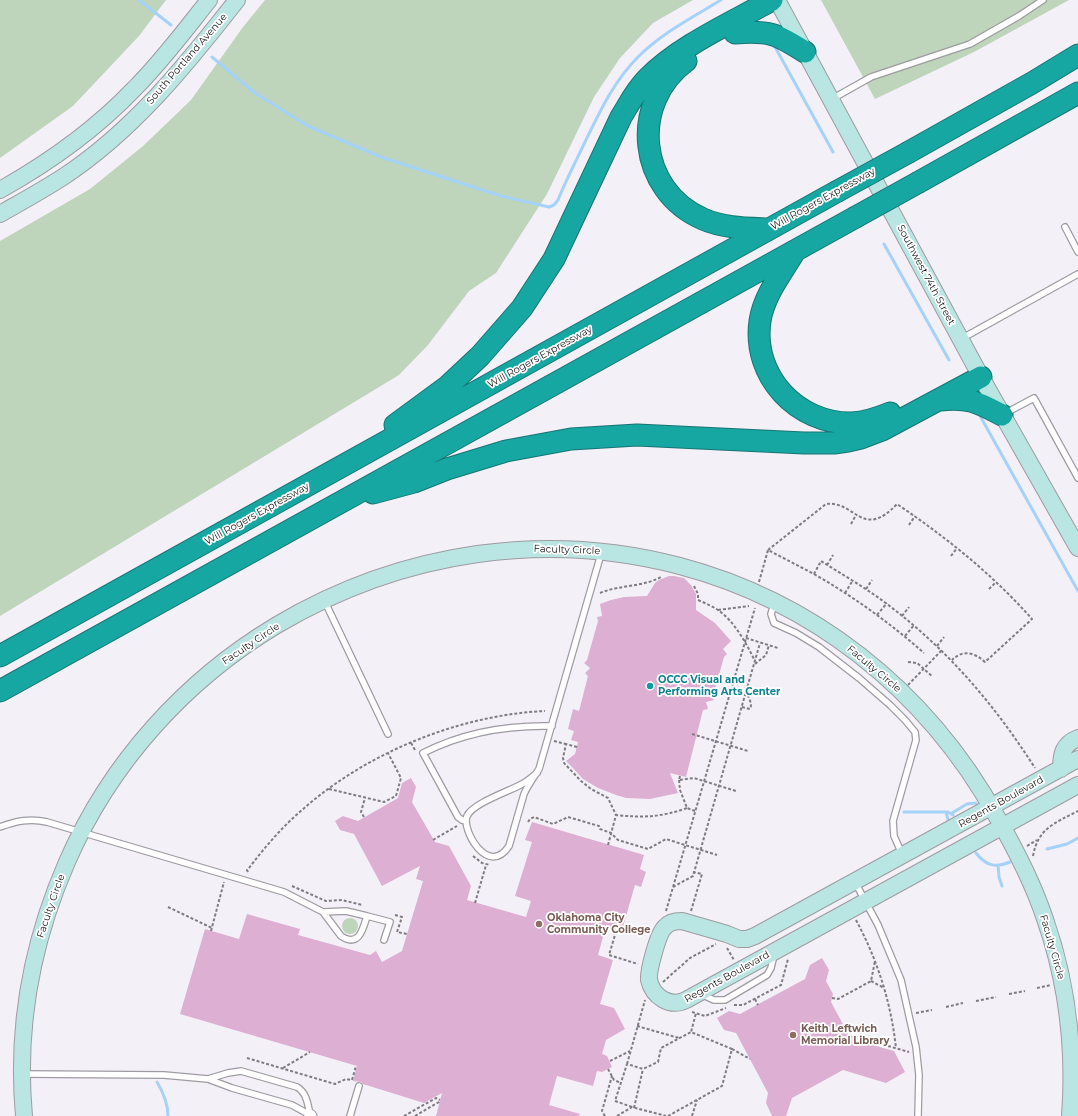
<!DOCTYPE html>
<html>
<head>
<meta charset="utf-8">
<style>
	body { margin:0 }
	canvas { display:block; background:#f4f0f8 }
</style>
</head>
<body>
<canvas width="1078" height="1116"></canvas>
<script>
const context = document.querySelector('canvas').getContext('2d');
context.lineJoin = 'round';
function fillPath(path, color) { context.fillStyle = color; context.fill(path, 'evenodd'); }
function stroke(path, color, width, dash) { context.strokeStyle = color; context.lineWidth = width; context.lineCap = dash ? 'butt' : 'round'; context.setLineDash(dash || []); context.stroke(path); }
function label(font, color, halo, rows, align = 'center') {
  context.font = font + ' Montserrat,sans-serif'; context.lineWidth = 3.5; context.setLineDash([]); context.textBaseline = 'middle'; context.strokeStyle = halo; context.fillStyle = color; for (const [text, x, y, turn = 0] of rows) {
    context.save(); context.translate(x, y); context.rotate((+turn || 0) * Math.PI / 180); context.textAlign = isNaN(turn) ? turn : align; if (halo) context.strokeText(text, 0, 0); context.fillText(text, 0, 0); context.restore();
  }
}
const green = new Path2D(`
	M 0,0 L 166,0 L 139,36 L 73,106 L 0,158 Z
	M 265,0 L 693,0 L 653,23 L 620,58 L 594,97 L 547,194 L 496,273 L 469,291 L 428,345 L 399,375 L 0,616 L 0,241 L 90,189 L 143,146 L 191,100 L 243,27 Z
	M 821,0 L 1069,0 L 974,52 L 875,99 Z
	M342 926a8 8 0 1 1 16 0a8 8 0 1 1-16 0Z`);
const stream = new Path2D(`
	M 139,0 L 171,25
	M 774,45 L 833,152
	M 212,57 L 255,93 L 308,126 L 381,157 L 501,196 L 549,207 L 554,205 L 558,200 C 566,180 576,161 585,142 C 600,111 614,81 638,57 C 662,33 693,17 721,0
	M 884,244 L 949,360
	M 979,414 L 1078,591
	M 904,812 L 948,812 L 953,815
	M 946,812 L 949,823
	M 952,813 L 967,804 L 976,803
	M 1047,849 L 1067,844 L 1078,838
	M 976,853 C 986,866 996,868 1010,862
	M 998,865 L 999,877 L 1002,886
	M 157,1082 C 163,1092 168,1104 168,1116`);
const building = new Path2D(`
	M 669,576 L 674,576 L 684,578 L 691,585 L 696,594 L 696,610 L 715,623 L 731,641 L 723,649 L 727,654 L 724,657 L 713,696 L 714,700 L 706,702 L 708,709 L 703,710 L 686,777 L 670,773 L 678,793 L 650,799 L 626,798 L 616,795 L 598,788 L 583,779 L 571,766 L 566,761 L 575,754 L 578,742 L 571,740 L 574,731 L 568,729 L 573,709 L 579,711 L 588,676 L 585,673 L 590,668 L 584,663 L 587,660 L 598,621 L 597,617 L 602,616 L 600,604 L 611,600 L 624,597 L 647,596 L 655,583 L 659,580 Z
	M 411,778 L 416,787 L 412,802 L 435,842 L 449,846 L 471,886 L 467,900 L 526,917 L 531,901 L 515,896 L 532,842 L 525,840 L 532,822 L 644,855 L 640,869 L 646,872 L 641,887 L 635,885 L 622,930 L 606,926 L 598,955 L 613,960 L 600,1004 L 614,1008 L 625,1029 L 606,1040 L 602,1054 L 607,1056 L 612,1067 L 602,1072 L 597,1071 L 593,1086 L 557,1076 L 549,1105 L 580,1114 L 579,1116 L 436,1116 L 442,1093 L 424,1103 L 363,1084 L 361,1082 L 353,1081 L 357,1066 L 180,1014 L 205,929 L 239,939 L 247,914 L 300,929 L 298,935 L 370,955 L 376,951 L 382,962 L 402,951 L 423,881 L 416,879 L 420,866 L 382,886 L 354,834 L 340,830 L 335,821 L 343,816 L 358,821 L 398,798 L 402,783 Z
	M 822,958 L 829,970 L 826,981 L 833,994 L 831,1002 L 851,1039 L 894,1051 L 905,1072 L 886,1083 L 843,1070 L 792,1098 L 786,1116 L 772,1116 L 766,1103 L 768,1093 L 736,1033 L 724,1030 L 717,1018 L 729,1011 L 740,1014 L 805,979 L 810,965 Z`);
const path = new Path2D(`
	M 851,524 L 856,515
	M 909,525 L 915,516
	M 768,550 L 826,504 C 855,500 862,541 897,504 C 947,538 992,574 1032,619 L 985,662 C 975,653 963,649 952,660
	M 951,556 L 957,548
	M 827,565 L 833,555
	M 814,574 C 854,597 890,623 924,653
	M 759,582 L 768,550 L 814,574 L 821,561 C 843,575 866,588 887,604 C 948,650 994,704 1035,768
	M 694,586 L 698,594 L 698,600 C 705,603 712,606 718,610 C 735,622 746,643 755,661
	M 866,589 L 872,580
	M 989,589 L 996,582
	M 600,593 C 619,585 643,587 661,577
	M 845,593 L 853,580
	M 718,610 L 749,606
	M 877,615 L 887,603
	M 902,616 L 909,607
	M 905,636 L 914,625
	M 746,638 L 778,648
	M 937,646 L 944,637
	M 908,662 L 917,663 L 932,676
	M 755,664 L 766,655 L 769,645
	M 908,685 L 942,650
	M 742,707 L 750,709 C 753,703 748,698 747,692
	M 692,734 L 748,751
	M 554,741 L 566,744
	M 411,743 L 415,750
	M 577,747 L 566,744 L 563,758 L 564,763 L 581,781 L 591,789 L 608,798 L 616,815
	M 680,776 L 679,780 L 694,778 L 736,791
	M 679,780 L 680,790 L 687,808 L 695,811
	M 329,789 L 384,802 L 396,796 L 401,778 L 388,753
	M 364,817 L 361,812 L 365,798
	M 528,822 L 530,819 L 534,817 L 553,824 L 568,817 L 599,826 L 600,829 L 611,833 L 618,840 L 648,849 L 666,839 L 717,855
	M 433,840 L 457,826
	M 608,845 L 616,815 C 643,818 662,817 687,808
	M 1027,846 L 1037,840
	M 473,856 L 482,863 L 490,865
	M 1033,856 C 1038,828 1055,823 1078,811
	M 248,872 L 247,870 L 249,868 C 265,847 282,827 302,810 C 366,753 459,715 545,711
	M 292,886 L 326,901 L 342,900 L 362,905
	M 673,887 L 693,876 L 760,643
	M 475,903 L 486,865
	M 168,907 L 212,928
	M 666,911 L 755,608
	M 691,911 L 702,874 L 693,872
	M 395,915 L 402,917 L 397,932 L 407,934
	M 856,920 C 878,961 891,1003 896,1048
	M 611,927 L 615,935 L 609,955 L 638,964
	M 211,931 L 224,882
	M 727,948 L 734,960
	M 871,981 L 884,988
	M 663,982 L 690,958 L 716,944
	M 1037,988 L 1051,985
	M 1009,994 L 1025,991
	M 832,998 L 838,999 L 871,981 L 875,961
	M 755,999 L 758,1005
	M 976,1001 L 996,997
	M 734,1005 L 743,1005 L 781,985 L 788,959
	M 946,1007 L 963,1003
	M 692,1012 L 705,1016 L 726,1008
	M 916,1013 L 932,1010
	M 637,1026 L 679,1038
	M 850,1038 L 853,1036 L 909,1052
	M 732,1049 L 750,1059
	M 247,1058 L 335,1084 L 346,1079 L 352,1080 L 356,1066
	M 610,1061 L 630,1051
	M 627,1064 L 645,1000
	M 283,1068 L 310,1052
	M 608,1069 L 614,1080 L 621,1083
	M 632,1107 L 615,1101 L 627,1064 L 643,1069 L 658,1062 L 661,1048 L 691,1032
	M 634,1108 L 643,1069
	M 404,1116 L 436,1098 L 440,1100
	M 415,1116 L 439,1102 L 440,1100
	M 605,1116 L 602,1111 L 612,1076
	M 617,1116 L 632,1107 L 666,1116
	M 668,1116 L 722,1086 L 732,1049 L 691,1032 L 696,1013
	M 692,1116 L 697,1100`);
const lane = new Path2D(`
	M 832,99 L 871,77 L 970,44 L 1019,16 L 1043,0
	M 1065,227 L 1078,252
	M 961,339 L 1078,274
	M 1004,414 L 1034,398 L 1078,478
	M 326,604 L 388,734
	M 774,604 L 771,614 L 774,623 L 796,633 L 819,647 L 859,678 L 890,705 L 905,720 L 915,732 L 916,740 L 893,821 L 894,836 L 902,854
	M 537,773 C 532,777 528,781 522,784 C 510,791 473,803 467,816 C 461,829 488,878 509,846 L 524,794 C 528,785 534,777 539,769 L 601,554
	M 466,821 L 462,820 L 458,817 L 423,753 C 462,733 508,725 552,726
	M 0,827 C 16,821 30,818 47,822 L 284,892 L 323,912 L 341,936 C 359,948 363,929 367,916 L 346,911 L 323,912
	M 855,882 L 878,925 L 901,980 L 916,1047 L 919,1075 L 918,1116
	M 367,916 L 390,922 L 384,940
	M 701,994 L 714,1000 L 725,1000 L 767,975 L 771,968 L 774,955
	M 24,1074 L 164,1075 L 208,1079 L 232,1088 L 292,1105 L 310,1115
	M 208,1079 L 228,1073 L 241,1071 L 297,1087 C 307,1093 308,1105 310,1115
	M 350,1116 L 359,1086`);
const street = new Path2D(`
	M 310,1115 L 311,1116`);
const secondary = new Path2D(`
	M 777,0 L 981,377 L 1078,548
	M 0,190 C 50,162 96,129 135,88 C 162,61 185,30 209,0
	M 0,214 C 21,202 43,190 63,177 C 133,131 186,65 237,0
	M 1078,759 L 755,936 L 747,939 L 739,939 L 727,934 L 682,921 C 675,921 669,922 665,927 C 658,933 648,971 649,980 C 653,997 670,1008 686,1000 L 1078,785
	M 1061,769 C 1061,754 1063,744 1078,738
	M 24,1116 C 16,1029 32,942 67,862 C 110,763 185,680 277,625 C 534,473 852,555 997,817 C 1016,850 1033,883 1045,919 C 1067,982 1075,1049 1070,1116`);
const highway = new Path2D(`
	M 735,33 C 769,30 777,34 805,52
	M 686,61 C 629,103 638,191 703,219 C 723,228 747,228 769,229
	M 909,152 L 1032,83 L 1078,55
	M 919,182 L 1078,93
	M 795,251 C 782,273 764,295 760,321 C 752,376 797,424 852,423 C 865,422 878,418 890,413
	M 940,400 C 969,397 977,402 1002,415
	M 395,425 L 448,386 L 480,356 L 522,308 L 554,259 L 621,117 C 629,104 636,90 647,79 C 679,46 731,23 772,0
	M 373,493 L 414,482 L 447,469 L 506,451 L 571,439 L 637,435 L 804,443 L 834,443 L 848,441 L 861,438 L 882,430 L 981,377
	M 0,656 L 836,192
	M 0,691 L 854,218`);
const highwayBridge = new Path2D(`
	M 836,192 L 909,152
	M 854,218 L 919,182`);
const markers = [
	[650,686,4,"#0f9aa8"],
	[539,924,4,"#8d6e63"],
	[793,1035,4,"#8d6e63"]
];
const streetNames = [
	["South Portland Avenue",187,59,-49],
	["Will Rogers Expressway",823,199,-29],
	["Southwest 74th Street",926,275,62],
	["Will Rogers Expressway",540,357,-29],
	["Will Rogers Expressway",257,514,-29],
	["Faculty Circle",567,550,2],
	["Faculty Circle",251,644,-34],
	["Faculty Circle",874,669,40],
	["Regents Boulevard",1001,802,-29],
	["Faculty Circle",51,906,-71],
	["Faculty Circle",1052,947,74],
	["Regents Boulevard",727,977,-29]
];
const cultureNames = [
	["OCCC Visual and",658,680],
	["Performing Arts Center",658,692]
];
const educationNames = [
	["Oklahoma City",547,918],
	["Community College",547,930],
	["Keith Leftwich",801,1029],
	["Memorial Library",801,1041]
];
fillPath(green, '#bed5bb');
stroke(stream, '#a4d2f8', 3);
fillPath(building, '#ddafd3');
stroke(lane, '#9e9ba2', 8);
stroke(street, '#9e9ba2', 13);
stroke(secondary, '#9e9ba2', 18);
stroke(highway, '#177573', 23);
stroke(path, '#7e7c81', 2, [3, 2]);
stroke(lane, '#fff', 5.5);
stroke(street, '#fff', 11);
stroke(secondary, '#b9e5e3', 16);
stroke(highway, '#16a7a3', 21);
stroke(highwayBridge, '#177573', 23, []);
stroke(highwayBridge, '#16a7a3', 21);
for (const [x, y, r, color] of markers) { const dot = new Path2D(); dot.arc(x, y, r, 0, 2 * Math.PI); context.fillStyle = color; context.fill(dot); stroke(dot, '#fff', 1.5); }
label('10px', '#181719', '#fff', streetNames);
label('bold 10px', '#0d838f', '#fff', cultureNames, 'left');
label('bold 10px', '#785e54', '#fff', educationNames, 'left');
</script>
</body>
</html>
